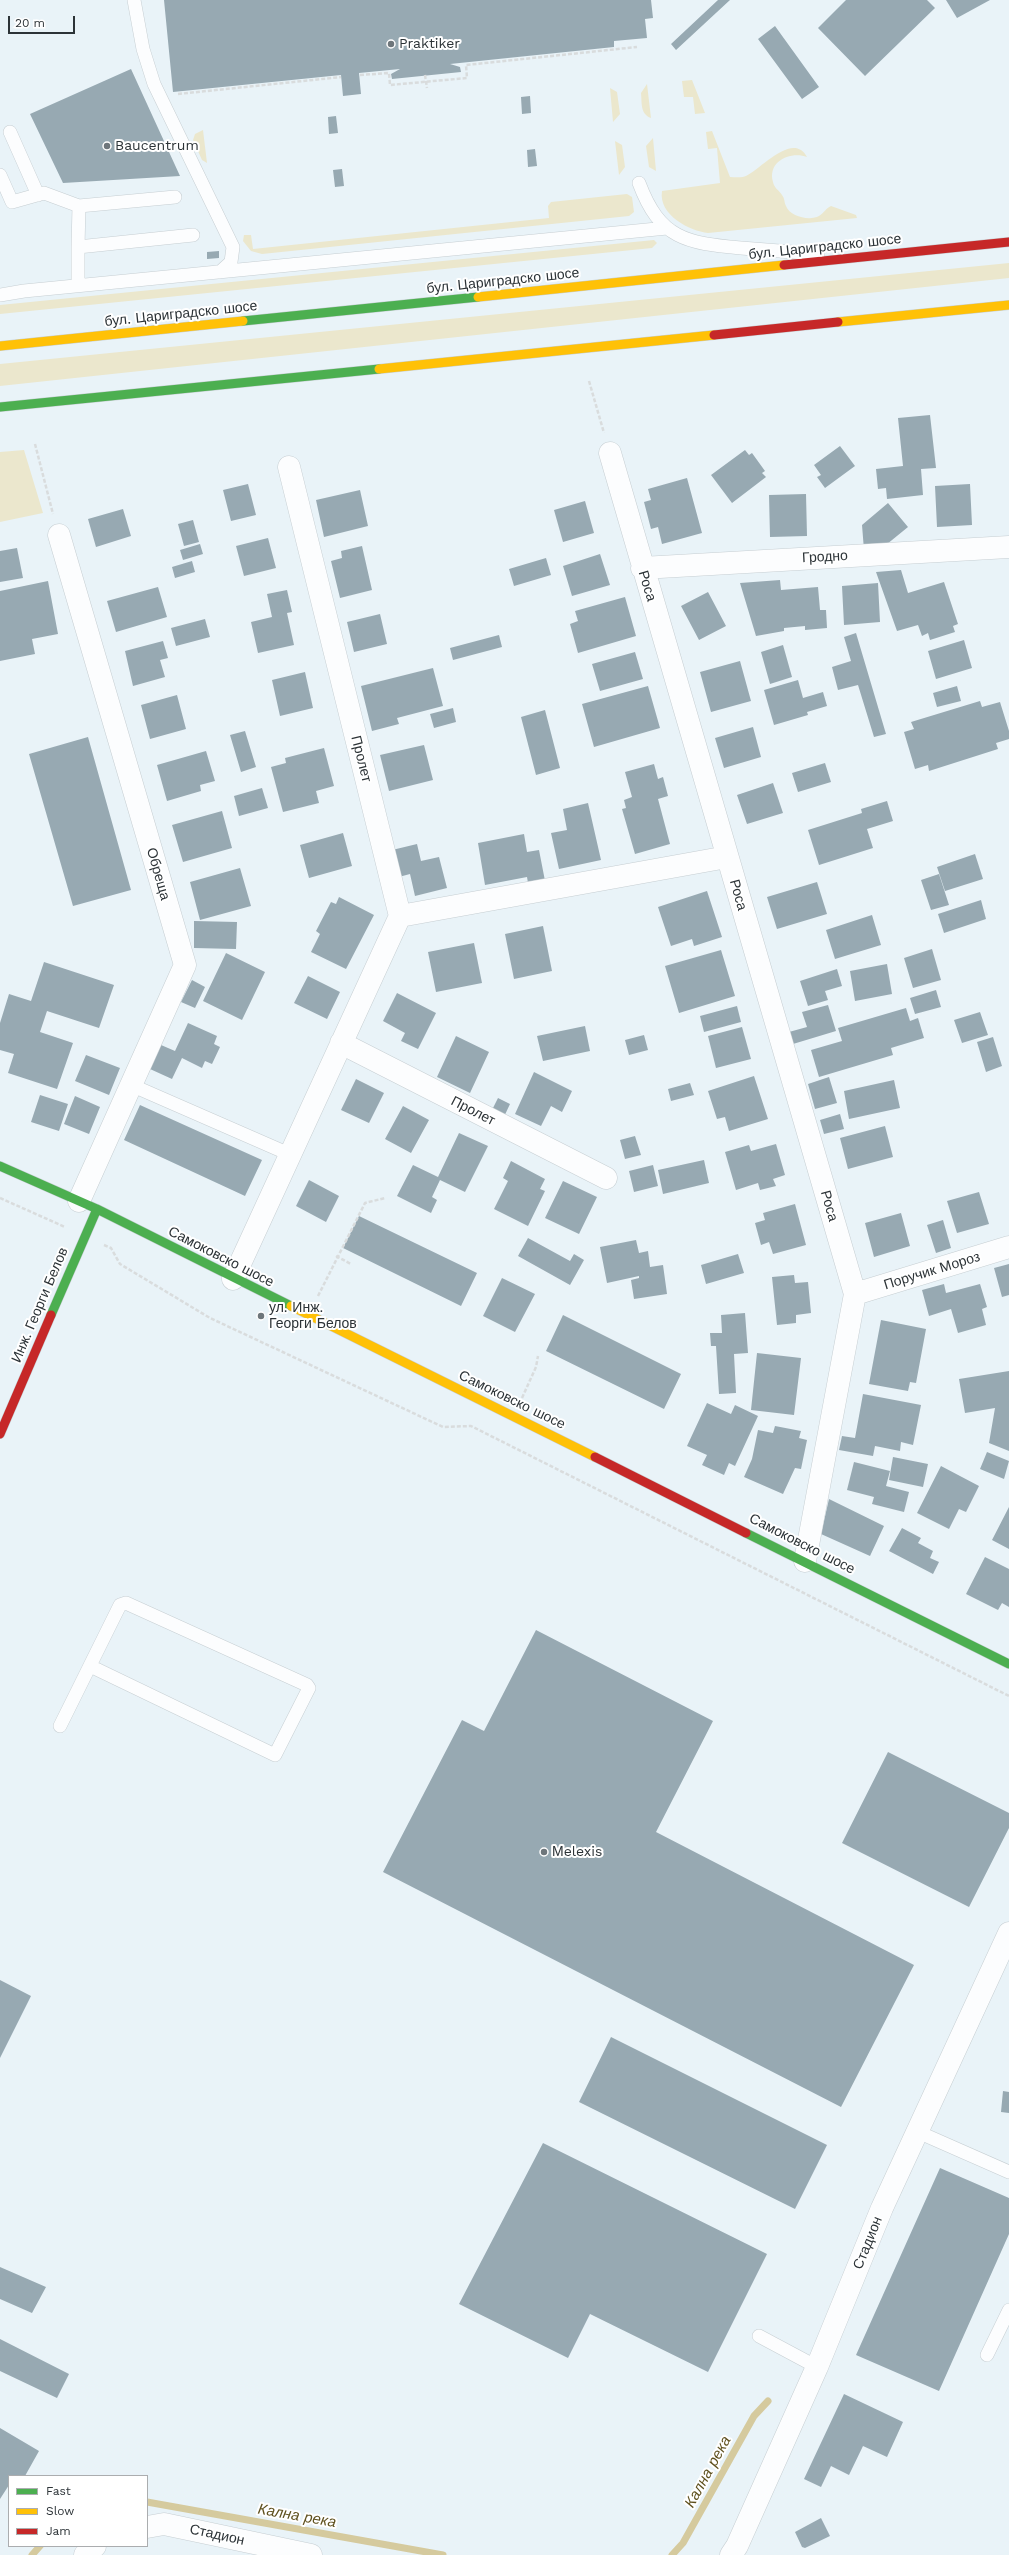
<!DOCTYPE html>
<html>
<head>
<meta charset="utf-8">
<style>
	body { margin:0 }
	#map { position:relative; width:1009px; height:2555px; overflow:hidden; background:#e9f3f8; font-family:"Work Sans",sans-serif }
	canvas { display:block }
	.legend { position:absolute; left:8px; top:2475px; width:140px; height:72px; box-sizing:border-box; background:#fff; border:1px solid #abadaf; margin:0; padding:5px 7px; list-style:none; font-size:12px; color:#2c3337 }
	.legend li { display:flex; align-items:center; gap:8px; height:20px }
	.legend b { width:20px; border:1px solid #abadaf }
	.scale { position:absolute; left:8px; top:16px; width:67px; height:18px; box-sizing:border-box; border:2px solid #2c3337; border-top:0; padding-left:5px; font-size:12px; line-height:14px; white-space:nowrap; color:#2c3337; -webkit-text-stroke:3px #fff; paint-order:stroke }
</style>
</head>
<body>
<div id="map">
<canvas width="1009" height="2555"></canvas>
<ul class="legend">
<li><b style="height:5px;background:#4caf50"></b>Fast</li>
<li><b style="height:5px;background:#ffc107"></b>Slow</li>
<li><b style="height:5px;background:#c62828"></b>Jam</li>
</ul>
<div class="scale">20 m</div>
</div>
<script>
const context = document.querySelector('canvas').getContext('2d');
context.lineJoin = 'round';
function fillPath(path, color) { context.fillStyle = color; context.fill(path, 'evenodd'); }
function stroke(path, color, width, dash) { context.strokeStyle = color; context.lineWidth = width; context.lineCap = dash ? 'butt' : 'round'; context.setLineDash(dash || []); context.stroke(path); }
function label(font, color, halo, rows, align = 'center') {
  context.font = font + ' "Work Sans",sans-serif'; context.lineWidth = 4; context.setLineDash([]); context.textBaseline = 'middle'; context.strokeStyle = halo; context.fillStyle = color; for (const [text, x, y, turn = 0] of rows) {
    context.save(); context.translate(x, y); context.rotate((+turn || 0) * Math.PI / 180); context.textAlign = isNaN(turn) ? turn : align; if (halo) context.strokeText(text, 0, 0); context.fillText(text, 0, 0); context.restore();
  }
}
const green = new Path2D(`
	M 692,80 L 705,113 L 695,114 L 693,97 L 684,97 L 682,81 Z
	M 647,84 L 651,118 C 640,114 642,103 641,93 Z
	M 610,88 L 617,92 L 620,114 L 613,122 Z
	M 203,130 L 207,163 L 202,160 L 193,140 L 195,134 Z
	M 712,131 L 730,177 C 735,177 742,178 746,176 C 761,169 793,131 807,157 C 791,151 767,161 773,182 C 774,188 779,190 782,195 C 785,199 784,202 786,206 C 790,217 810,221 819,216 C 824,213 826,208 831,206 L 856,215 L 857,218 L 708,233 C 690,231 658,215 662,191 L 720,183 L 717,148 L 708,149 L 706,132 Z
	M 653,138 L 656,171 L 649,167 L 646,146 Z
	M 615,141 L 622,145 L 625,167 L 619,175 Z
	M 627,194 L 632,197 L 634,212 L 629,216 L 262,254 L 251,251 L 243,241 L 244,235 L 251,235 L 253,249 L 549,218 L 548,206 L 551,202 Z
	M 654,240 L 657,243 L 652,248 L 0,314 L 0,305 Z
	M 1009,263 L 1009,278 L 0,386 L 0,364 Z
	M 24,450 L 43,513 L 0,522 L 0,452 Z`);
const stream = new Path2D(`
	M 147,2502 L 443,2555
	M 32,2555 L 40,2546
	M 672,2555 L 683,2543 L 754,2416 L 768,2401`);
const building = new Path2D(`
	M 164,0 L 651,0 L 653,18 L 645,19 L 647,38 L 614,41 L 614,47 L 450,64 L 460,67 L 461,72 L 392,79 L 391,74 L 400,69 L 359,73 L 361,94 L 343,96 L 341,75 L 173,92 Z
	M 718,0 L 730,0 L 676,50 L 671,44 Z
	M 846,0 L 927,0 L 935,8 L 865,76 L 818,28 Z
	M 946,0 L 990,0 L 957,18 Z
	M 775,26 L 819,87 L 802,99 L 758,39 Z
	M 131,69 L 180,176 L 63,183 L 30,114 Z
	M 530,96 L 531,113 L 522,114 L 521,97 Z
	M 336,116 L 338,133 L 329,134 L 328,117 Z
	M 535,149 L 537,166 L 528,167 L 527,150 Z
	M 342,169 L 344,186 L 335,187 L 333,170 Z
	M 219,251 L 219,258 L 207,259 L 207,252 Z
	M 930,415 L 936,468 L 921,469 L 923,495 L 887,499 L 886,488 L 878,489 L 876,469 L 903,466 L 898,418 Z
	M 840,446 L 855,466 L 825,488 L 817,477 L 821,475 L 814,465 Z
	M 745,450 L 749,455 L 752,453 L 765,471 L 762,473 L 766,477 L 732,503 L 711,475 Z
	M 687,478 L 702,533 L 662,544 L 658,527 L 651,529 L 644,502 L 651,500 L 648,489 Z
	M 248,484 L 256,515 L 231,521 L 223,490 Z
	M 970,484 L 972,525 L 937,527 L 935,486 Z
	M 360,490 L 368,526 L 324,537 L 316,500 Z
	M 806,494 L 807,536 L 770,537 L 769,495 Z
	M 585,501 L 594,533 L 563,542 L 554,510 Z
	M 888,503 L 908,527 L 881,549 L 864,550 L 862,525 Z
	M 123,509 L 131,536 L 96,547 L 88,519 Z
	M 193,520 L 199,542 L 184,546 L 178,524 Z
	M 268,538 L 276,568 L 244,576 L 236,546 Z
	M 200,544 L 203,554 L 183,560 L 180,550 Z
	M 362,546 L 372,590 L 340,598 L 331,561 L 342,558 L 341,551 Z
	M 17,548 L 23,578 L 0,582 L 0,551 Z
	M 600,554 L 610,585 L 572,596 L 563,566 Z
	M 546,558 L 551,575 L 514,586 L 509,569 Z
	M 192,561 L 195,572 L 175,578 L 172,567 Z
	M 901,570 L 908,593 L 944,582 L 958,624 L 953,626 L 955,632 L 930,640 L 928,633 L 922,636 L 918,625 L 897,631 L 876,572 Z
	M 780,580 L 781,590 L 818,587 L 820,610 L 826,610 L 827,628 L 805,630 L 805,626 L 784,628 L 784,631 L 756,636 L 740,583 Z
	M 48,581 L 58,634 L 32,639 L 35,654 L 0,661 L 0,591 Z
	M 878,583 L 880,622 L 844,625 L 842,586 Z
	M 158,587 L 167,617 L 116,632 L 107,601 Z
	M 287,590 L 292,612 L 287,613 L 294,645 L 258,653 L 251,622 L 272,617 L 267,594 Z
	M 708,592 L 726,626 L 699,640 L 681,606 Z
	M 625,597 L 636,636 L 578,653 L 570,624 L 578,621 L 575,611 Z
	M 380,614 L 387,644 L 354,652 L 347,622 Z
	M 205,619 L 210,637 L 176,646 L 171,628 Z
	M 856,633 L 886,734 L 874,737 L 858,685 L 838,690 L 832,667 L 851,661 L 844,637 Z
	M 499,635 L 502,647 L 453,660 L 450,648 Z
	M 964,640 L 972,668 L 936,679 L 928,651 Z
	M 163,641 L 168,658 L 160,660 L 165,677 L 133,686 L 125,651 Z
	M 783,645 L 792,677 L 770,684 L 761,652 Z
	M 635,652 L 643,679 L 600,691 L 592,664 Z
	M 740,661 L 751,701 L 711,712 L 700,672 Z
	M 433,668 L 443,706 L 397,718 L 399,724 L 372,731 L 361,686 Z
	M 305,672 L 313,708 L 280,716 L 272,680 Z
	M 798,680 L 803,698 L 823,692 L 827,706 L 807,712 L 808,715 L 774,725 L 764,690 Z
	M 648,686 L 660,728 L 594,747 L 582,704 Z
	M 957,686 L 961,701 L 937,707 L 933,693 Z
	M 177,695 L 186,729 L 150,739 L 141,705 Z
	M 980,701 L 982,707 L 1000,702 L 1009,731 L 1009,739 L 996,743 L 998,749 L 929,771 L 928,765 L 915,769 L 904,732 L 914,729 L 911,722 Z
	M 453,708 L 456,722 L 434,728 L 430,714 Z
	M 545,710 L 560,768 L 536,775 L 521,717 Z
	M 753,727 L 761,757 L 724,768 L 715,738 Z
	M 245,731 L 256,767 L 241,772 L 230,735 Z
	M 88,737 L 131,890 L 73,906 L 29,754 Z
	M 424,745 L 433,780 L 389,791 L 380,755 Z
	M 324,748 L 334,786 L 316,791 L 319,803 L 283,812 L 271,767 L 286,763 L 285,758 Z
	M 206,751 L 215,781 L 200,785 L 201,791 L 167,801 L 157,765 Z
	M 825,763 L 831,782 L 798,792 L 792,773 Z
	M 654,764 L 658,779 L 663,777 L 668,796 L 658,799 L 670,844 L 635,854 L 622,809 L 626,808 L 624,800 L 632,797 L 625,772 Z
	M 773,783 L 783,813 L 747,824 L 737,795 Z
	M 262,788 L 268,808 L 239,816 L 234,796 Z
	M 887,801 L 893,821 L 867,829 L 873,848 L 819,865 L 808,830 L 862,813 L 861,809 Z
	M 588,803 L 601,860 L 559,869 L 551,833 L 567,830 L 563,809 Z
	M 222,811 L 232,848 L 183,862 L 172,825 Z
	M 343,833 L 352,866 L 309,878 L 300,845 Z
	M 524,834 L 527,852 L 539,850 L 546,886 L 529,889 L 527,877 L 485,885 L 478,843 Z
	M 417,844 L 421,861 L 439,857 L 447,888 L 415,896 L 410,874 L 395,878 L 388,851 Z
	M 975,854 L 983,879 L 945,891 L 937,867 Z
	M 240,868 L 251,906 L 200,920 L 190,882 Z
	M 939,874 L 949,905 L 931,910 L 921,880 Z
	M 817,882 L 827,914 L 777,929 L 767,897 Z
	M 707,891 L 722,937 L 694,946 L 692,939 L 671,946 L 658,907 Z
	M 339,897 L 374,915 L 346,969 L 311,952 L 320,934 L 316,931 L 331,902 L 336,904 Z
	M 981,900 L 986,919 L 944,933 L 938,914 Z
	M 872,915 L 881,945 L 835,959 L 826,930 Z
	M 194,921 L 237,922 L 236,949 L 194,948 Z
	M 543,926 L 552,971 L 514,979 L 505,934 Z
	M 474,943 L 482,983 L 436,992 L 428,952 Z
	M 932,949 L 941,980 L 913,988 L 904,958 Z
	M 721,950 L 735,996 L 679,1013 L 665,966 Z
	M 226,953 L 265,972 L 242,1020 L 203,1001 Z
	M 44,962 L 114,985 L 99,1028 L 47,1011 L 40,1032 L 73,1043 L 57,1089 L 8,1073 L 14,1054 L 0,1050 L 0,1023 L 9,994 L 31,1001 Z
	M 887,964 L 892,994 L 855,1001 L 850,971 Z
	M 837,969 L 842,986 L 825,991 L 828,1000 L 808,1006 L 800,981 Z
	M 308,976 L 340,992 L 327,1019 L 294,1003 Z
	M 192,980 L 205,987 L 195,1008 L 181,1002 Z
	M 936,990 L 941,1007 L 915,1014 L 910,998 Z
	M 397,993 L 436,1013 L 418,1049 L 401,1041 L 405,1033 L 383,1021 Z
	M 828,1005 L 836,1031 L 793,1044 L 789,1032 L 807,1027 L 802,1012 Z
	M 737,1006 L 741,1022 L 704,1032 L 700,1016 Z
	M 906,1008 L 910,1021 L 918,1018 L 924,1038 L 891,1048 L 893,1055 L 819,1077 L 811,1050 L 842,1041 L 838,1028 Z
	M 980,1012 L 988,1035 L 962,1043 L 954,1020 Z
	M 188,1023 L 217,1036 L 214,1044 L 220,1047 L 212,1064 L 205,1061 L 202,1068 L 182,1058 L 172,1079 L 150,1069 L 161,1045 L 175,1051 Z
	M 585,1026 L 590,1051 L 543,1061 L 537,1036 Z
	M 742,1027 L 751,1059 L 716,1068 L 708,1036 Z
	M 644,1035 L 648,1050 L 629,1055 L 625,1040 Z
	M 456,1036 L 489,1052 L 470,1093 L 437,1077 Z
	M 993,1037 L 1002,1066 L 986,1072 L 977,1042 Z
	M 86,1055 L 120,1068 L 109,1095 L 75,1081 Z
	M 534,1072 L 572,1091 L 562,1112 L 551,1106 L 541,1126 L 515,1114 Z
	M 754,1076 L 768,1119 L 729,1131 L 725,1117 L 717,1119 L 708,1091 Z
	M 829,1077 L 837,1103 L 815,1109 L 808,1084 Z
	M 356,1079 L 384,1093 L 369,1123 L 341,1110 Z
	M 894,1080 L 900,1108 L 849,1119 L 844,1091 Z
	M 690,1083 L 694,1095 L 671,1101 L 668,1089 Z
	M 40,1095 L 68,1104 L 59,1131 L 31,1122 Z
	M 75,1096 L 100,1107 L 89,1134 L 64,1124 Z
	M 498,1098 L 510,1104 L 502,1121 L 489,1116 Z
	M 140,1105 L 262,1160 L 245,1196 L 124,1140 Z
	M 403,1106 L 429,1120 L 411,1153 L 385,1139 Z
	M 840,1114 L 844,1129 L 824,1134 L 820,1120 Z
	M 885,1126 L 893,1157 L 848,1169 L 840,1138 Z
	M 459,1133 L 488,1146 L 465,1192 L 440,1180 L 432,1197 L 437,1200 L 431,1213 L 397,1196 L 413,1165 L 438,1177 Z
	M 635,1136 L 641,1155 L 625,1159 L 620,1140 Z
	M 776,1144 L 785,1175 L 773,1179 L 776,1186 L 760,1190 L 758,1183 L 736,1190 L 725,1152 L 749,1145 L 751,1151 Z
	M 704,1160 L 709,1183 L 663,1194 L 658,1170 Z
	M 511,1161 L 545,1179 L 540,1189 L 545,1191 L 528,1226 L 494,1209 L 508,1181 L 503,1178 Z
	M 653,1165 L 658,1186 L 634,1192 L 629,1171 Z
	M 309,1180 L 339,1196 L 326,1222 L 296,1206 Z
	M 563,1181 L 597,1197 L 579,1234 L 545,1218 Z
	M 979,1192 L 989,1224 L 957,1233 L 947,1201 Z
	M 795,1204 L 806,1245 L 773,1254 L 769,1242 L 761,1245 L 755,1223 L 765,1220 L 763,1213 Z
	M 901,1213 L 910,1246 L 874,1257 L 865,1223 Z
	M 359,1216 L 477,1273 L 461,1306 L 343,1248 Z
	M 943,1220 L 951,1248 L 936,1253 L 927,1225 Z
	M 528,1238 L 570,1261 L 574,1254 L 584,1260 L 570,1285 L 518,1256 Z
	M 636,1240 L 639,1253 L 648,1251 L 650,1267 L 663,1265 L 667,1294 L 634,1299 L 631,1280 L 639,1278 L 639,1276 L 607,1283 L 600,1247 Z
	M 738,1254 L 744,1273 L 706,1284 L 701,1265 Z
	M 1009,1264 L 1009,1295 L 1002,1297 L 994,1268 Z
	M 794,1275 L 795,1283 L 808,1282 L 811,1313 L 796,1315 L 796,1323 L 777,1325 L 772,1277 Z
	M 502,1278 L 535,1294 L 515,1332 L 483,1316 Z
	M 944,1284 L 946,1293 L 980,1284 L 987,1307 L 982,1309 L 986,1325 L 958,1333 L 951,1309 L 929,1316 L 922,1290 Z
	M 745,1313 L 748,1353 L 734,1354 L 736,1393 L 719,1394 L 716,1346 L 711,1346 L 710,1333 L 722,1333 L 721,1315 Z
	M 563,1315 L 681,1374 L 664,1409 L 546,1351 Z
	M 881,1320 L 926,1329 L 916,1383 L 910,1382 L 908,1391 L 869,1384 Z
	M 757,1353 L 801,1358 L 794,1415 L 751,1410 Z
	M 1009,1371 L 1009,1451 L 989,1443 L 995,1408 L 965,1413 L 959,1379 Z
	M 863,1394 L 921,1405 L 913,1445 L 901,1442 L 900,1451 L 875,1446 L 873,1456 L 839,1450 L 842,1436 L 855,1438 Z
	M 707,1403 L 731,1414 L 735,1405 L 758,1416 L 735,1466 L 729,1463 L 724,1475 L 702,1465 L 707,1455 L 687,1446 Z
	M 775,1426 L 801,1431 L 799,1438 L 807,1440 L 801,1469 L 795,1468 L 783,1494 L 744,1477 L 752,1459 L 758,1430 L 773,1433 Z
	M 987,1452 L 1009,1461 L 1004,1479 L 980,1469 Z
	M 893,1457 L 928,1464 L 923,1487 L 889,1480 Z
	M 854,1462 L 890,1471 L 886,1486 L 909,1492 L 904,1512 L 872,1504 L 874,1497 L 847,1490 Z
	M 941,1466 L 979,1486 L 966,1512 L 959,1509 L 949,1529 L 917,1513 Z
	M 829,1499 L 884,1526 L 870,1556 L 821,1534 Z
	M 1009,1507 L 1009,1549 L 992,1540 Z
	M 902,1528 L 921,1538 L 918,1543 L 933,1551 L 930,1558 L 939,1562 L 933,1574 L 889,1551 Z
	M 985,1557 L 1009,1569 L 1009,1607 L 1002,1603 L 998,1610 L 966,1594 Z
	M 536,1630 L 713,1721 L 656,1832 L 914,1965 L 841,2107 L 383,1872 L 462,1720 L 484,1731 Z
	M 888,1752 L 1009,1813 L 1009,1828 L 969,1907 L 842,1843 Z
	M 0,1980 L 31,1996 L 0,2058 Z
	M 611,2037 L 827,2145 L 795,2209 L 579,2102 Z
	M 1003,2091 L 1009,2092 L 1009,2113 L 1001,2112 Z
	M 543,2143 L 767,2254 L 708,2372 L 590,2314 L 568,2358 L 459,2304 Z
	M 940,2168 L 1009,2198 L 1009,2234 L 939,2391 L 856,2355 Z
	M 0,2267 L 46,2287 L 32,2313 L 0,2299 Z
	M 0,2339 L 69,2374 L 57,2398 L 0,2371 Z
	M 844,2394 L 903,2422 L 887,2457 L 863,2446 L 849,2475 L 831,2466 L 821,2487 L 804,2479 Z
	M 0,2428 L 39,2451 L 25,2476 L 9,2476 L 9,2485 L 0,2499 Z
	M 821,2518 L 830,2536 L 805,2548 L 802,2547 L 795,2532 Z`);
const path = new Path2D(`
	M 360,75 L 389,73 L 390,85 L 467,78 L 466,65 L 637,47
	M 425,75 L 427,88
	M 178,94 L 341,77
	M 589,381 L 604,433
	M 35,444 L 53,514
	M 0,1198 L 65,1227
	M 104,1245 L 111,1248 L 120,1264 L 210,1318 L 443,1427 L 471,1426 L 1009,1696
	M 336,1256 L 351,1264
	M 318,1296 L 365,1203 L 385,1198
	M 522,1398 L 536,1367 L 538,1356`);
const lane = new Path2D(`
	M 134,0 L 143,49 L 154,84 L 233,247 L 231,262 L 220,272
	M 10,132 L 38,195
	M 0,175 L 12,202 L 44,193 L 79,206
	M 639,183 C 660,239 686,243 741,248 C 767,250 792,252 818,254
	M 78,247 L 79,206 L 175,197
	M 78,285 L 78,247 L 193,235
	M 0,295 L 24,291 L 667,228
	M 131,1085 L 289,1154
	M 60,1726 L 120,1605 L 126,1603 L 307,1685 L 309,1688 L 275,1755 L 90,1666
	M 918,2132 L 1009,2172
	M 759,2336 L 817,2367
	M 987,2355 L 1009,2310`);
const street = new Path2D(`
	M 610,453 L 855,1294 L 805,1561
	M 59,535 L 185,965 L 79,1201
	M 642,568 L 1009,547
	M 400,916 L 727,857
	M 341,1043 L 606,1178
	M 233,1279 L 400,916 L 289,467
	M 855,1294 L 1009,1247
	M 147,2527 L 164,2524 L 311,2555
	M 85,2555 L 95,2546
	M 731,2555 L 737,2546 L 817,2367 L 882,2208 L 1009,1933`);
const fast = new Path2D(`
	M 243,321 L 478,297
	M 0,407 L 379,369
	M 0,1166 L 97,1209 L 291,1306
	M 51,1315 L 97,1209
	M 746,1533 L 1009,1664`);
const slow = new Path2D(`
	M 478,297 L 784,265
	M 838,322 L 1009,305
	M 0,346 L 243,321
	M 379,369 L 714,335
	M 291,1306 L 595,1457`);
const jam = new Path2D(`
	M 784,265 L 1009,242
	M 714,335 L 838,322
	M 0,1434 L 51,1315
	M 595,1457 L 746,1533`);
const markers = [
	[391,44,4,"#6e767b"],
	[107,146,4,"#6e767b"],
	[261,1316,4,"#6e767b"],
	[544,1852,4,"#6e767b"]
];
const poiNames = [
	["Praktiker",399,44],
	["Baucentrum",115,146],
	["ул. Инж.",269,1308],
	["Георги Белов",269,1324],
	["Мelexis",552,1852]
];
const streetNames = [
	["бул. Цариградско шосе",825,247,-6],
	["бул. Цариградско шосе",503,281,-6],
	["бул. Цариградско шосе",181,314,-6],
	["Гродно",825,557,-3],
	["Роса",647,586,73],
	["Пролет",361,759,76],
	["Обреща",158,874,74],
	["Роса",738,895,74],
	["Пролет",473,1111,27],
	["Роса",829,1206,74],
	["Самоковско шосе",221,1257,27],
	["Поручик Мороз",932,1271,-17],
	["Инж. Георги Белов",40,1305,-67],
	["Самоковско шосе",512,1400,26],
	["Самоковско шосе",802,1544,27],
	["Стадион",868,2243,-68],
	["Стадион",217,2535,12]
];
const waterNames = [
	["Кална река",708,2472,-61],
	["Кална река",297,2516,10]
];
fillPath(green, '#ebe7cd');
stroke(stream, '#d5ca9e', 7);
fillPath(building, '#97a9b2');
stroke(lane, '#c6ced2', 14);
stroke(street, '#c6ced2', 23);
stroke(fast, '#c6ced2', 10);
stroke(slow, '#c6ced2', 10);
stroke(jam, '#c6ced2', 10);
stroke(path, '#d9dcdd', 2.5, [4, 2]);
stroke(lane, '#fcfdfe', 13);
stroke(street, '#fcfdfe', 22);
stroke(fast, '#4caf50', 9);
stroke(slow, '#ffc107', 9);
stroke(jam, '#c62828', 9);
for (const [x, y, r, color] of markers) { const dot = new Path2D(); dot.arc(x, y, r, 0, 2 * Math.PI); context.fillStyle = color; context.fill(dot); stroke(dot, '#fff', 1.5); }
label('14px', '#2c3337', '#fff', poiNames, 'left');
label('14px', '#2c3337', '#fff', streetNames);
label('italic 15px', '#5f511f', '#fff', waterNames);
</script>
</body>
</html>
